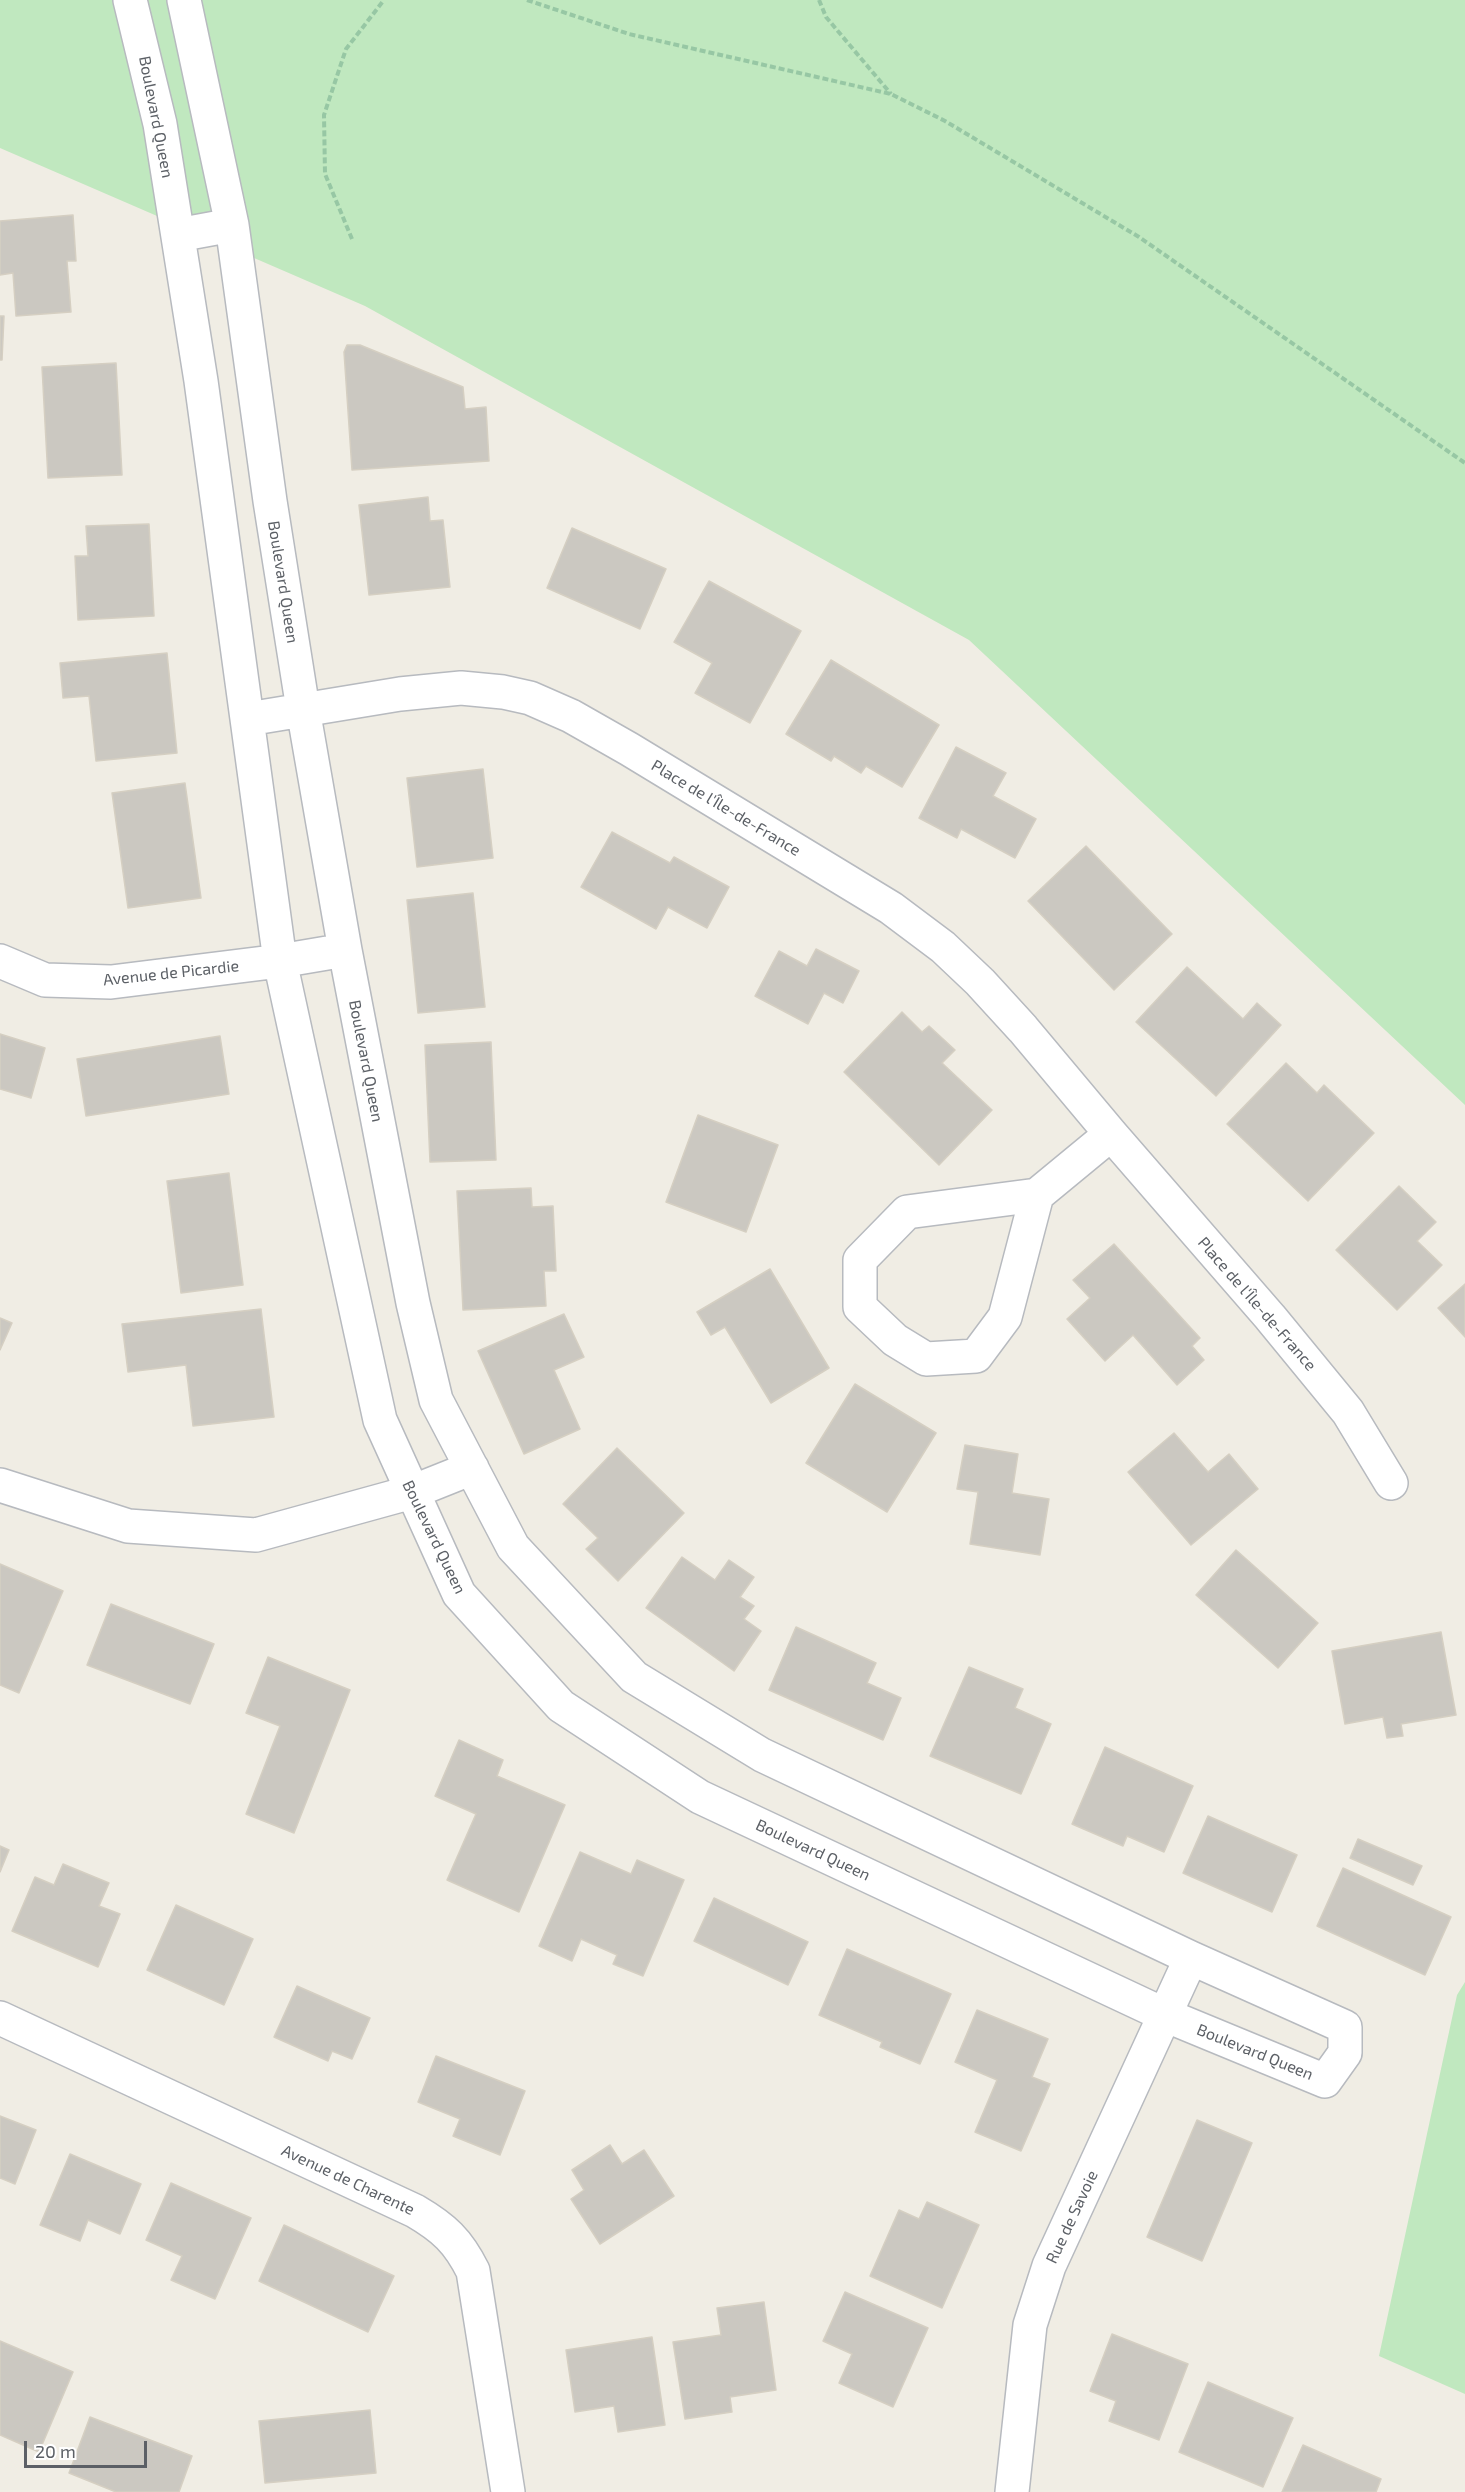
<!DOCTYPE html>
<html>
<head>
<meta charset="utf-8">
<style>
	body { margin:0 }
	#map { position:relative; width:1465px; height:2492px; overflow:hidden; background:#f0ede4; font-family:"Exo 2",sans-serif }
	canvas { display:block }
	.scale { position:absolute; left:24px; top:2441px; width:123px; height:27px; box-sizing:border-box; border:3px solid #5c6066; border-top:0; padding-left:8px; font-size:18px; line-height:21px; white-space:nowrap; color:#5c6066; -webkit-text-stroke:4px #fff; paint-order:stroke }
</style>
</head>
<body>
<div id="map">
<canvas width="1465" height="2492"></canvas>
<div class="scale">20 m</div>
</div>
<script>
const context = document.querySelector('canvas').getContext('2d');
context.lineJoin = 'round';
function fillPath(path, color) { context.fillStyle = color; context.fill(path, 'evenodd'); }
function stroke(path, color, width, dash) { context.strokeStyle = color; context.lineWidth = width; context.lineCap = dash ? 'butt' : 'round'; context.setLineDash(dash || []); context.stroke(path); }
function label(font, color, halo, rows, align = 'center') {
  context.font = font + ' "Exo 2",sans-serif'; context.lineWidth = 4.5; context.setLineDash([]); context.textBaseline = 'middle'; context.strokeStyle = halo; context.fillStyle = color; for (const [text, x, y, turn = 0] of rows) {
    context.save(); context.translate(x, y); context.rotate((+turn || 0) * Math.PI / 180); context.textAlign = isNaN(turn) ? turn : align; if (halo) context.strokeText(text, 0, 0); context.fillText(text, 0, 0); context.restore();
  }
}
const green = new Path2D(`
	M 0,0 L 1465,0 L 1465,1105 L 969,640 L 365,306 L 0,148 Z
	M 1465,1982 L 1465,2394 L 1379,2356 L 1457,1995 Z`);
const building = new Path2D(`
	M 73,215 L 76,261 L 67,261 L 71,312 L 16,316 L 13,273 L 0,275 L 0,221 Z
	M 0,316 L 4,316 L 2,360 L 0,360 Z
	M 347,345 L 360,345 L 463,387 L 465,409 L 486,407 L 489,461 L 352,470 L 344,352 Z
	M 116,363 L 122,475 L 48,478 L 42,367 Z
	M 428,497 L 430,521 L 443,520 L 450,587 L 369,595 L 359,505 Z
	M 149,524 L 154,616 L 78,620 L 75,556 L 88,556 L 86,526 Z
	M 572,528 L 666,569 L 640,629 L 547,588 Z
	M 709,581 L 801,631 L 750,723 L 695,693 L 712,663 L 674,642 Z
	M 167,653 L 177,753 L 96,761 L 89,696 L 63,698 L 60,663 Z
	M 831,660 L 939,725 L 902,787 L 866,766 L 861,773 L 834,756 L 831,761 L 786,734 Z
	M 956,747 L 1006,773 L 993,796 L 1036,819 L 1015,858 L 961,829 L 957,838 L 919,818 Z
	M 483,769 L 493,858 L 417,867 L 407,778 Z
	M 185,783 L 201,898 L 128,908 L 112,793 Z
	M 612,832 L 670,863 L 674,857 L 729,887 L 707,928 L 668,907 L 656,929 L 581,887 Z
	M 1086,846 L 1172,934 L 1114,990 L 1028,901 Z
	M 473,893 L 485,1007 L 418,1013 L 407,900 Z
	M 816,949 L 859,971 L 843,1003 L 824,993 L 808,1024 L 755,996 L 779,951 L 807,966 Z
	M 1187,967 L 1243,1019 L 1257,1003 L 1281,1025 L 1216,1096 L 1136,1022 Z
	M 902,1012 L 922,1032 L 929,1026 L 955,1050 L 942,1063 L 992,1110 L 939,1165 L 844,1072 Z
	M 0,1034 L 45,1048 L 31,1098 L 0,1089 Z
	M 220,1036 L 229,1094 L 86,1116 L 77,1059 Z
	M 491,1042 L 496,1160 L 430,1162 L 425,1045 Z
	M 1286,1063 L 1317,1093 L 1324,1085 L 1374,1133 L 1308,1201 L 1227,1124 Z
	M 698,1115 L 778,1145 L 746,1232 L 666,1202 Z
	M 229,1173 L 243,1285 L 181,1293 L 167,1181 Z
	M 1399,1186 L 1436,1222 L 1417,1241 L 1442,1265 L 1397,1310 L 1336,1250 Z
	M 531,1188 L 532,1207 L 553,1206 L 556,1271 L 544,1271 L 546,1306 L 463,1310 L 457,1191 Z
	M 1114,1244 L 1200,1338 L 1192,1346 L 1204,1360 L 1177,1385 L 1133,1335 L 1105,1361 L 1067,1319 L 1090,1298 L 1073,1280 Z
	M 770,1269 L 829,1368 L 771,1403 L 725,1327 L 711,1335 L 697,1312 Z
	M 1465,1284 L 1465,1337 L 1438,1308 Z
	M 261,1309 L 274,1417 L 193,1426 L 186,1365 L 128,1372 L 122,1324 Z
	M 564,1314 L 584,1357 L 554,1370 L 580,1429 L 524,1454 L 478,1351 Z
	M 0,1318 L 12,1323 L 0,1350 Z
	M 855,1384 L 936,1433 L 887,1512 L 806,1463 Z
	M 1174,1433 L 1208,1472 L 1229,1454 L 1258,1489 L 1191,1545 L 1128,1472 Z
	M 965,1445 L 1018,1454 L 1012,1493 L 1049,1499 L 1040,1555 L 970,1544 L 978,1492 L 957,1489 Z
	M 617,1448 L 684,1513 L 618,1581 L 586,1549 L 598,1538 L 563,1504 Z
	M 1236,1550 L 1318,1623 L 1278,1668 L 1196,1595 Z
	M 682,1557 L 715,1580 L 729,1560 L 754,1577 L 740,1597 L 754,1606 L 744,1619 L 761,1631 L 734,1671 L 646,1608 Z
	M 0,1564 L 63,1591 L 19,1693 L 0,1685 Z
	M 111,1604 L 214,1644 L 190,1704 L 87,1665 Z
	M 796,1627 L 876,1663 L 867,1683 L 901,1698 L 883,1740 L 769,1690 Z
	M 1441,1632 L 1456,1715 L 1401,1724 L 1403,1736 L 1387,1738 L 1383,1717 L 1345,1724 L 1332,1651 Z
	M 268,1657 L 350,1690 L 294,1833 L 246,1814 L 280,1726 L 246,1713 Z
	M 969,1667 L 1023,1689 L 1015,1708 L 1051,1724 L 1021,1794 L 930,1756 Z
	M 459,1740 L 503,1760 L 497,1776 L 565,1805 L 519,1912 L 447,1880 L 476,1814 L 435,1796 Z
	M 1105,1747 L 1193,1786 L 1164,1852 L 1127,1836 L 1123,1846 L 1072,1824 Z
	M 1208,1816 L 1297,1855 L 1272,1912 L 1183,1873 Z
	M 1358,1839 L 1422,1866 L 1413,1885 L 1350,1858 Z
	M 0,1846 L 9,1850 L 0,1872 Z
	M 580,1852 L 631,1874 L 637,1860 L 684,1880 L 643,1976 L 613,1964 L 617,1955 L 581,1939 L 572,1961 L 539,1946 Z
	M 63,1864 L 109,1883 L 99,1906 L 120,1914 L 98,1967 L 12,1931 L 35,1877 L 54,1885 Z
	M 1343,1868 L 1451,1917 L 1425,1975 L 1317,1926 Z
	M 714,1898 L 808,1942 L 788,1985 L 694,1941 Z
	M 176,1905 L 253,1939 L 224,2005 L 147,1970 Z
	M 847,1949 L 951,1994 L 920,2064 L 880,2047 L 882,2042 L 819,2015 Z
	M 297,1986 L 370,2018 L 352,2059 L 332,2051 L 328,2061 L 274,2037 Z
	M 977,2010 L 1048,2039 L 1032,2077 L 1050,2084 L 1021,2151 L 975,2132 L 997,2080 L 955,2062 Z
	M 436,2056 L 525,2091 L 500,2155 L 453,2136 L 460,2119 L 418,2102 Z
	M 0,2116 L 36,2130 L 15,2184 L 0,2178 Z
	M 1197,2120 L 1252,2143 L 1202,2261 L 1147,2237 Z
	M 610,2145 L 622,2164 L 644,2150 L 674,2196 L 600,2244 L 571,2199 L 584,2190 L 572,2170 Z
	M 70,2154 L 141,2184 L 120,2234 L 88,2220 L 80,2241 L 40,2225 Z
	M 171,2183 L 251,2218 L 215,2299 L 171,2280 L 182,2256 L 146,2240 Z
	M 927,2202 L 979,2225 L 942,2308 L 870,2276 L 899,2210 L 919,2219 Z
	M 284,2225 L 394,2276 L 368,2332 L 259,2281 Z
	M 845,2292 L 928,2328 L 893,2407 L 839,2383 L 852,2354 L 823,2341 Z
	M 764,2302 L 776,2390 L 730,2397 L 732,2412 L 685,2419 L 673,2342 L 721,2335 L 717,2308 Z
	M 1112,2334 L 1188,2364 L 1159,2440 L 1109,2421 L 1116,2401 L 1090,2391 Z
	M 652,2337 L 665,2425 L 618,2432 L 614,2406 L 575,2412 L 566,2350 Z
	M 0,2341 L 73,2372 L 39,2452 L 0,2435 Z
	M 1208,2382 L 1293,2418 L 1263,2487 L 1179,2452 Z
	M 370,2410 L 376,2473 L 265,2483 L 259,2421 Z
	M 90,2417 L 192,2456 L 179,2492 L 116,2492 L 69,2473 Z
	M 1303,2445 L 1381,2479 L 1376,2492 L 1282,2492 Z`);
const path = new Path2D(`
	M 527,0 L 629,34 L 891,94 L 945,121 L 1139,237 L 1465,463
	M 819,0 L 826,17 L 891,94
	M 352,239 L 325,174 L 324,115 L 346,49 L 384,0`);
const minor = new Path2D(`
	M 130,0 L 160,124 L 201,381 L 280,961 L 380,1420 L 459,1594 L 561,1706 L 700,1797 L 1165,2015 L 1325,2081 L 1345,2053 L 1345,2027 L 1191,1958 L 762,1755 L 634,1677 L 513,1547 L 436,1400 L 413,1303 L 345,950 L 303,709 L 270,501 L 232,225 L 184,0
	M 178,235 L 232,225
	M 248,719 L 400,694 L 461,688 L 503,692 L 530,698 L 571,716 L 629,749 L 891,908 L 943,947 L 980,982 L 1023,1029 L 1111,1134 L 1270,1317 L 1348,1412 L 1391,1483
	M 0,961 L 45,980 L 111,982 L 280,961 L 345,950
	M 1037,1195 L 1005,1317 L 976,1356 L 926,1359 L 895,1340 L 860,1307 L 860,1260 L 907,1212 L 1037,1195 L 1111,1134
	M 0,1485 L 128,1526 L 256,1535 L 412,1492 L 472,1468
	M 0,2018 L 415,2211 C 444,2228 458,2241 473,2271 L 508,2492
	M 1012,2492 L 1030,2325 L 1049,2266 L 1191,1958`);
const streetNames = [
	["Boulevard Queen",156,117,79],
	["Boulevard Queen",283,582,81],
	["Place de l'Île-de-France",726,808,31],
	["Avenue de Picardie",171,973,-6],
	["Boulevard Queen",366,1061,79],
	["Place de l'Île-de-France",1257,1304,49],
	["Boulevard Queen",434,1537,64],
	["Boulevard Queen",813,1850,25],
	["Boulevard Queen",1255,2052,22],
	["Avenue de Charente",348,2180,25],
	["Rue de Savoie",1072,2217,-65]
];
fillPath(green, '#c0e8bf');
fillPath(building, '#cbc8c1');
stroke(building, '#d5cfc2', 1.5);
stroke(minor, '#b7babf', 36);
stroke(path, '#97c7a4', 4, [6, 3]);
stroke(minor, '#fff', 33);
label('16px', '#5c6066', '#fff', streetNames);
</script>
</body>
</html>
